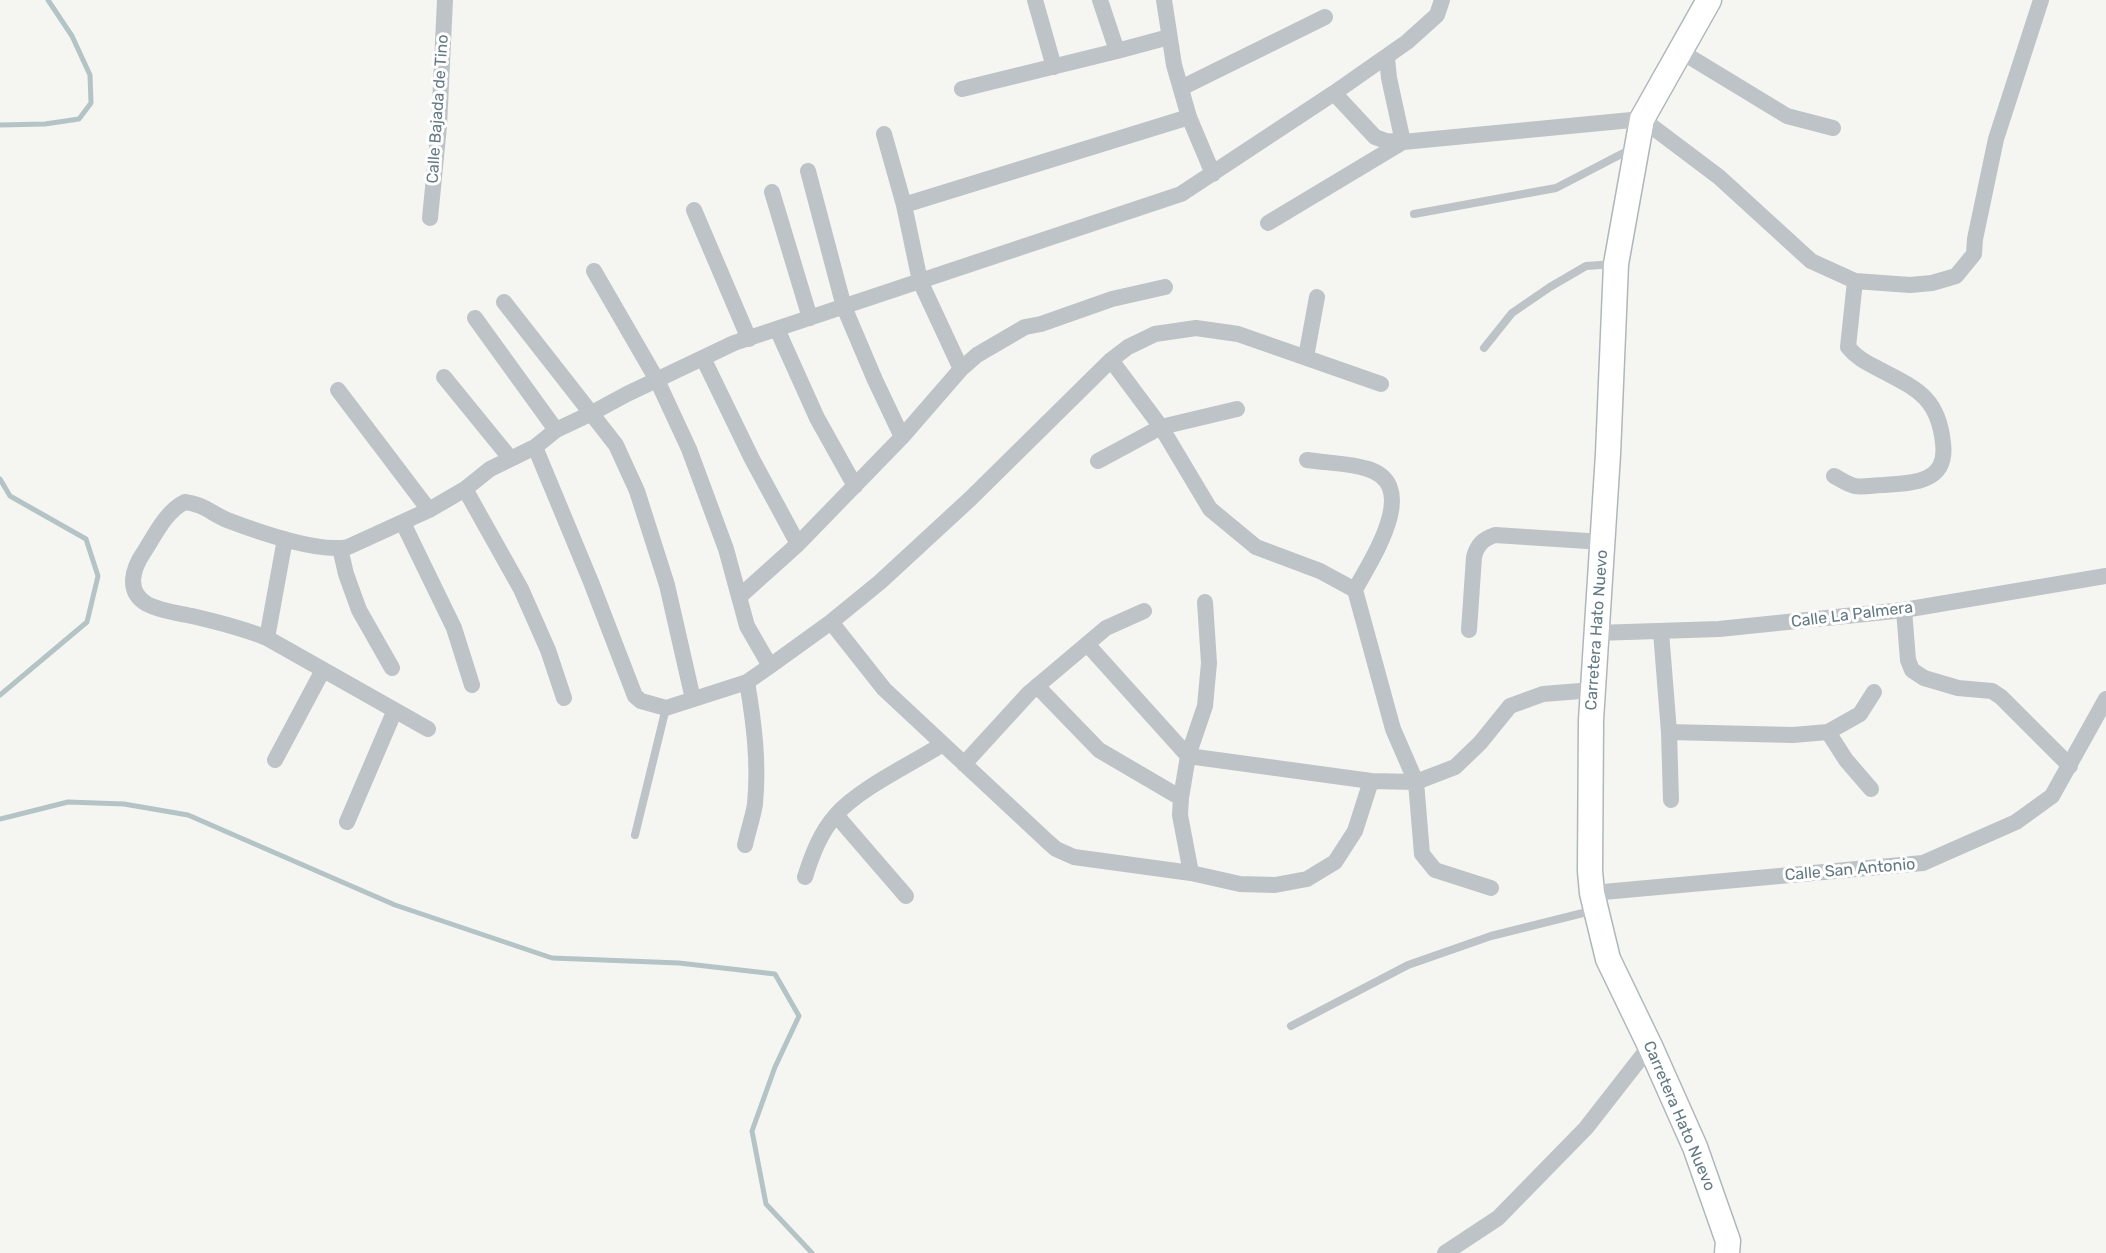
<!DOCTYPE html>
<html>
<head>
<meta charset="utf-8">
<style>
	body { margin:0 }
	canvas { display:block; background:#f5f5f1 }
</style>
</head>
<body>
<canvas width="2106" height="1253"></canvas>
<script>
const context = document.querySelector('canvas').getContext('2d');
context.lineJoin = 'round';
function stroke(path, color, width, dash) { context.strokeStyle = color; context.lineWidth = width; context.lineCap = dash ? 'butt' : 'round'; context.setLineDash(dash || []); context.stroke(path); }
function label(font, color, halo, rows, align = 'center') {
  context.font = font + ' Rubik,sans-serif'; context.lineWidth = 6; context.setLineDash([]); context.textBaseline = 'middle'; context.strokeStyle = halo; context.fillStyle = color; for (const [text, x, y, turn = 0] of rows) {
    context.save(); context.translate(x, y); context.rotate((+turn || 0) * Math.PI / 180); context.textAlign = isNaN(turn) ? turn : align; if (halo) context.strokeText(text, 0, 0); context.fillText(text, 0, 0); context.restore();
  }
}
const stream = new Path2D(`
	M 0,125 L 45,124 L 79,119 L 91,103 L 90,75 L 72,36 L 48,0
	M 0,479 L 10,496 L 86,539 L 98,576 L 87,622 L 0,695
	M 0,819 L 68,802 L 124,804 L 188,815 L 395,905 L 552,958 L 679,963 L 775,974 L 799,1016 L 775,1067 L 752,1131 L 766,1204 L 812,1253`);
const service = new Path2D(`
	M 1414,214 L 1556,188 L 1633,148
	M 1484,348 L 1512,313 L 1550,287 L 1586,266 L 1615,264
	M 635,835 L 666,708
	M 1291,1026 L 1408,965 L 1491,936 L 1595,910`);
const minor = new Path2D(`
	M 1035,0 L 1054,67
	M 1100,0 L 1117,51
	M 1164,0 L 1174,65 L 1189,117 L 1213,174
	M 1680,51 L 1787,116 L 1833,128
	M 1181,88 L 1325,17
	M 962,89 L 1117,51 L 1169,37
	M 1334,93 L 1407,42 L 1437,15 L 1442,0
	M 884,134 L 904,205 L 920,281 L 961,369
	M 808,171 L 844,307 L 875,380 L 902,437
	M 772,192 L 810,318
	M 904,205 L 1189,117
	M 694,210 L 749,339
	M 430,218 L 439,126 L 445,0
	M 1268,223 L 1403,142 L 1389,78 L 1387,58
	M 594,271 L 657,380 L 689,449 L 726,549 L 747,626 L 770,666
	M 504,302 L 616,445 L 637,491 L 667,585 L 693,699
	M 475,318 L 556,430
	M 777,329 L 817,418 L 855,486
	M 1306,357 L 1317,297
	M 703,358 L 752,459 L 798,544
	M 1111,360 L 1161,427 L 1210,509 L 1256,547 L 1320,571 L 1355,590
	M 444,377 L 510,458
	M 338,390 L 429,510
	M 535,447 L 591,582 L 635,696 L 641,701 L 666,708 L 747,682 L 770,666 L 831,622 L 880,582 L 970,499 L 1111,360 L 1128,347 L 1155,334 L 1196,328 L 1238,334 L 1381,384
	M 1307,460 C 1327,463 1349,463 1368,469 C 1422,486 1370,561 1355,590 L 1393,729 L 1416,782 L 1422,854 L 1435,870 L 1491,888
	M 1098,461 L 1161,427 L 1237,409
	M 1834,476 C 1840,479 1848,485 1855,486 C 1863,488 1874,485 1882,485 C 1913,483 1948,483 1943,443 C 1938,395 1914,388 1877,368 C 1865,362 1856,357 1848,347 L 1855,281
	M 465,489 L 521,589 L 548,650 L 564,698
	M 403,523 L 454,628 L 472,685
	M 340,548 L 346,574 L 359,610 L 392,668
	M 739,597 L 798,544 L 902,437 L 961,369 L 977,355 L 1025,327 L 1041,324 L 1112,299 L 1165,287
	M 1904,610 L 1908,660 L 1912,670 L 1924,678 L 1958,688 L 1992,691 L 2001,697 L 2070,766
	M 831,622 L 884,689 L 1048,842 L 1056,849 L 1074,857 L 1191,873 L 1240,884 L 1275,885 L 1307,879 L 1335,862 L 1355,831 L 1371,781
	M 1469,630 L 1474,557 C 1477,545 1483,539 1495,535 L 1603,542
	M 1661,632 L 1669,732 L 1671,800
	M 1596,633 L 1719,629 L 1904,610 L 2106,576
	M 267,638 L 285,539
	M 1087,644 L 1188,756 L 1205,706 L 1209,663 L 1205,602
	M 1037,686 L 1099,750 L 1181,798
	M 428,729 L 267,638 C 242,628 218,622 192,616 C 178,613 160,611 147,604 C 125,591 133,568 144,552 C 155,535 166,511 185,502 C 203,504 211,513 227,520 C 256,531 318,553 348,547 L 429,510 L 465,489 L 490,469 L 535,447 L 556,430 L 590,414 L 627,394 L 734,343 L 1181,194 L 1334,93 L 1375,137 L 1386,141 L 1403,142 L 1642,119 L 1719,177 L 1811,261 L 1855,281 L 1910,285 L 1932,283 L 1956,276 L 1974,254 L 1975,239 L 1996,139 L 2041,0
	M 1669,732 L 1793,735 L 1828,732 L 1860,714 L 1874,692
	M 1828,732 L 1846,760 L 1871,789
	M 275,760 L 323,670
	M 964,764 L 1029,693 L 1106,628 L 1144,611
	M 836,815 L 906,896
	M 347,822 L 395,710
	M 745,845 C 748,831 753,817 755,804 C 759,762 754,723 747,682
	M 1191,873 L 1180,815 L 1181,798 L 1188,756 L 1371,781 L 1416,782 L 1455,767 L 1480,743 L 1510,706 L 1543,694 L 1593,690
	M 805,877 C 812,855 820,833 836,815 C 858,789 913,763 943,744
	M 1592,893 L 1923,863 L 2016,822 L 2052,796 L 2106,699
	M 1445,1253 L 1498,1218 L 1586,1128 L 1650,1046`);
const secondary = new Path2D(`
	M 1709,0 L 1642,119 L 1616,264 L 1608,454 L 1591,720 L 1590,871 L 1592,893 L 1608,959 L 1650,1046 L 1695,1147 L 1728,1241 L 1727,1253`);
const streetNames = [
	["Calle Bajada de Tino",438,109,-86],
	["Calle La Palmera",1852,615,-7],
	["Carretera Hato Nuevo",1597,630,-86],
	["Calle San Antonio",1850,870,-5],
	["Carretera Hato Nuevo",1679,1116,67]
];
stroke(stream, '#b4c4c6', 5);
stroke(secondary, '#b0b7bb', 27);
stroke(service, '#bdc3c6', 8);
stroke(minor, '#bdc3c6', 16);
stroke(secondary, '#fff', 24);
label('16px', '#637a84', '#fff', streetNames);
</script>
</body>
</html>
